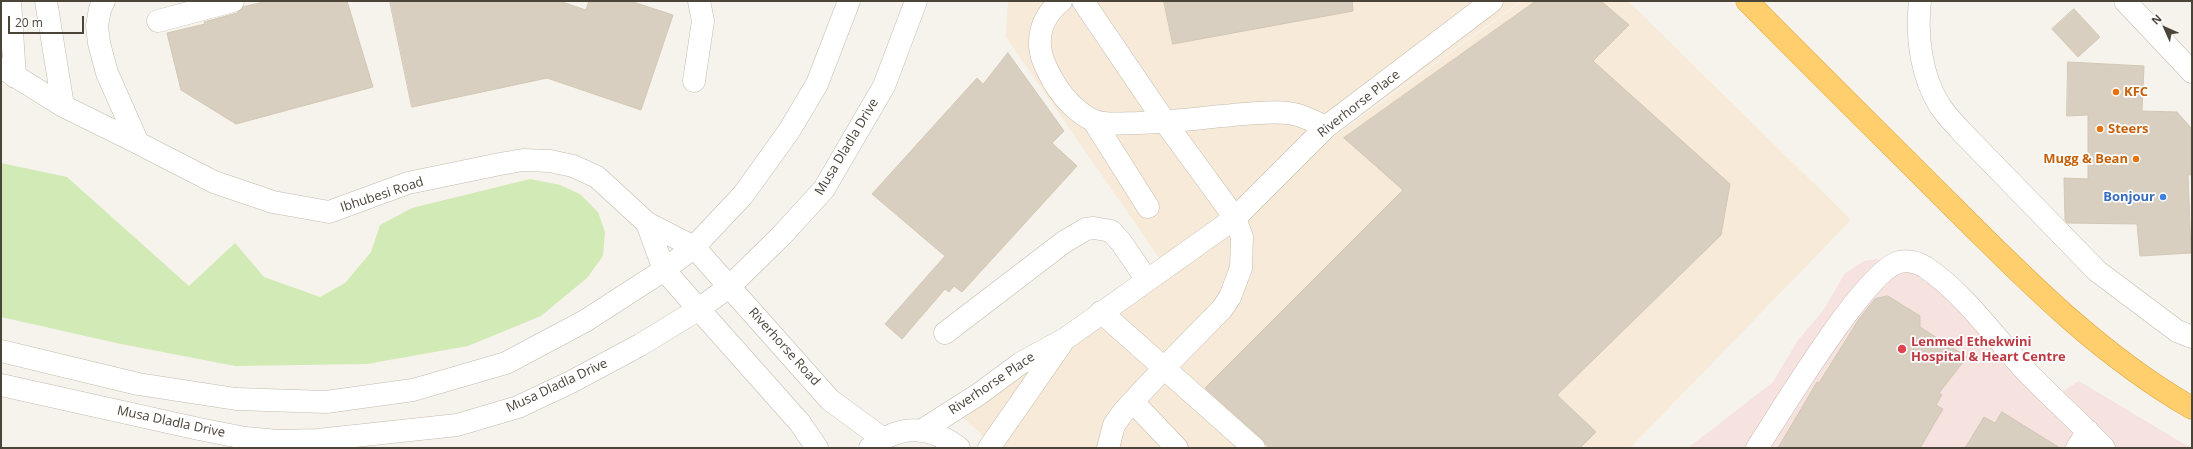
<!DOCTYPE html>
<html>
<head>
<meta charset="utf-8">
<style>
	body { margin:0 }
	#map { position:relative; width:2193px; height:449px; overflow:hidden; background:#f6f3ec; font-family:"Open Sans",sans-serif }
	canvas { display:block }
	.frame { position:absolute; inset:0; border:2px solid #4b4439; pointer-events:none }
	.north { position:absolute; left:2145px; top:8px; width:40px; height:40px; -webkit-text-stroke:3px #fff; paint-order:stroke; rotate:315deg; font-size:11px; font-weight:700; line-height:16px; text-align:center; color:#4b4439 }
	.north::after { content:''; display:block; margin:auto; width:14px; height:18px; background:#4b4439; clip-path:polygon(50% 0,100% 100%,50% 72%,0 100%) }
	.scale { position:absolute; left:8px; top:16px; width:76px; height:18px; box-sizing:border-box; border:2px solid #4b4439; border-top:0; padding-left:5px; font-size:12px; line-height:14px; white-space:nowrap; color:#4b4439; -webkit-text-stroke:3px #fff; paint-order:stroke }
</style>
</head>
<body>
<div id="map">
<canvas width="2193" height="449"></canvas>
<div class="frame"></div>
<div class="north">N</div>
<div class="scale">20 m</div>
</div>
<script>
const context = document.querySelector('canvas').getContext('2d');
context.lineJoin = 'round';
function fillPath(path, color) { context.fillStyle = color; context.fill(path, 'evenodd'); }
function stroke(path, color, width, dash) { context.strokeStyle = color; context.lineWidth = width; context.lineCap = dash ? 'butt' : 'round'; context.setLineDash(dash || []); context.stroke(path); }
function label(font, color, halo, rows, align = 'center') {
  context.font = font + ' "Open Sans",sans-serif'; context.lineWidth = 3.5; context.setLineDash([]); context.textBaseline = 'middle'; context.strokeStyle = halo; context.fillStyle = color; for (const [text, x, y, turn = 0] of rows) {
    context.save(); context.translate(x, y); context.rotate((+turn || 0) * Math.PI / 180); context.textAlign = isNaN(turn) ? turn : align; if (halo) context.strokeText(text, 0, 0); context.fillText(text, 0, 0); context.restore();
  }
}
const commercial = new Path2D(`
	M 1008,1 L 1521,1 L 1160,259 L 1006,37 Z
	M 1523,1 L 1628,1 L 1851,220 L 1630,448 L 997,448 L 953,409 Z`);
const medical = new Path2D(`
	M 1916,254 L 2058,394 L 2079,381 L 2191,448 L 1688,448 L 1773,382 L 1798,340 L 1823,311 L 1845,273 L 1864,261 L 1877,259 L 1889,263 Z`);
const green = new Path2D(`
	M 1,163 L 67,177 L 189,286 L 235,243 L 264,277 L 320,297 L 345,283 L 371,252 L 380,225 L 412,208 L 530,179 L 560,185 L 580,194 L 598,212 L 605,232 L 603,256 L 587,278 L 541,316 L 468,346 L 367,364 L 235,366 L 121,344 L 1,317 Z`);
const building = new Path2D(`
	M 268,1 L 347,1 L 373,87 L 236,124 L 181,90 L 167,33 L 205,24 L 204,22 L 237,13 L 243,7 Z
	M 390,1 L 559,1 L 586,10 L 589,1 L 630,1 L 673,15 L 641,110 L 547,78 L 412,107 Z
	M 1164,1 L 1352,1 L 1353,11 L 1173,44 Z
	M 1536,1 L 1601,1 L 1629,25 L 1593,61 L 1730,184 L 1721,235 L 1557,395 L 1596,432 L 1580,448 L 1269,448 L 1262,439 L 1205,388 L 1403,190 L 1344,138 Z
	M 2074,9 L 2100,37 L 2078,57 L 2052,29 Z
	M 1008,53 L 1064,131 L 1052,143 L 1077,166 L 962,292 L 954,286 L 949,292 L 945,289 L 902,339 L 885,324 L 945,256 L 872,194 L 977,78 L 983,84 Z
	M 2068,62 L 2144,66 L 2142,111 L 2177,112 L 2192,129 L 2192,175 L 2188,175 L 2191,253 L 2140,256 L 2137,224 L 2067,223 L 2065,220 L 2064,178 L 2088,179 L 2088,115 L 2067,116 Z
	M 1888,296 L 1920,316 L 1920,327 L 1967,357 L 1939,393 L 1942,395 L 1936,405 L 1943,409 L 1920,448 L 1778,448 L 1817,382 L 1819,383 L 1859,319 L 1875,299 Z
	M 2002,412 L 2060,448 L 1965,448 L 1984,417 L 1995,423 Z`);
const minor = new Path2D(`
	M 10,1 L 15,77
	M 46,1 L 63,106 L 138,143
	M 104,1 L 100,9 L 97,26 L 99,43 L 107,73 L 138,143 L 214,182 L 273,202 L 329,212 L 408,183 L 500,164 L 523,160 L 550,161 L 573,166 L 597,177 L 647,223 L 694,247 L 830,400 L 882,438
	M 1061,1 C 1043,16 1035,37 1043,60 C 1053,85 1067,107 1092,120 C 1105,126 1124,123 1137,123 C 1173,122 1208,117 1244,114 C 1261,113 1282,110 1298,115 C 1308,118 1317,123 1326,127
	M 1083,1 L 1165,122 L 1235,218 L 1242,237 L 1241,268 L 1230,297 L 1222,309 L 1164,368 L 1101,312
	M 1920,1 C 1916,36 1921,76 1940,106 C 1946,115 1954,123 1960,130 L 2097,271 L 2177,331 L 2192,337
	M 2125,1 L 2192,72
	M 158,21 L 233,1
	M 4,69 L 63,106
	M 694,81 L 703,21 L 699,1
	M 1093,120 L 1148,207
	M 647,223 L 664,270 L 800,423 L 817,448
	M 945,333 L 1064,242 L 1086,229 L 1094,228 L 1111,231 L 1121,242 L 1147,280
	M 1,351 L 138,384 L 236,399 L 326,402 L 413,390 L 506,363 L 585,321 L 664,270 L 694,247 L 743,195 L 789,131 L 817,84 L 849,1
	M 1,385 L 199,429 L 245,438 L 278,441 L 318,440 L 457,425 L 518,407 L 571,382 L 640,345 L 699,309 L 730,286 L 782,235 L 824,189 L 884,86 L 916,1
	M 1133,402 L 1177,448
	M 921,431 L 979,394 L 1021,363 L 1065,339 L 1235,218 L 1326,127 L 1492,1
	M 870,448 C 900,424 929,425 959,448
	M 989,448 L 1062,343
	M 1108,448 L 1114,425 L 1124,411 L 1164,368 L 1254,448
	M 1757,448 C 1780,413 1865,271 1899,262 C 1908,260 1917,262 1925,267 C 1963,292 1994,336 2024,369 C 2050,396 2078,421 2104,448
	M 2077,448 L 2088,431`);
const highway = new Path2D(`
	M 1747,1 C 1815,70 1884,138 1953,207 C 2027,281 2101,356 2192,408`);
const markers = [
	[2116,92,4,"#e8710a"],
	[2100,129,4,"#e8710a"],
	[2136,159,4,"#e8710a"],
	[2163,197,4,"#3f7fe0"],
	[1902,349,5,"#e0444e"]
];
const foodNames = [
	["KFC",2124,92],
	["Steers",2108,129],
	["Mugg & Bean",2128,159,"right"]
];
const streetNames = [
	["Riverhorse Place",1359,104,-38],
	["Musa Dladla Drive",847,147,-59],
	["Ibhubesi Road",382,195,-18],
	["Riverhorse Road",784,347,48],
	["Riverhorse Place",992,384,-34],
	["Musa Dladla Drive",557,386,-25],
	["Musa Dladla Drive",171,422,12]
];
const shopNames = [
	["Bonjour",2155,197]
];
const healthNames = [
	["Lenmed Ethekwini",1911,342],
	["Hospital & Heart Centre",1911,357]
];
fillPath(commercial, '#f7ead8');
fillPath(medical, '#f6e3e0');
fillPath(green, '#d2eab5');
fillPath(building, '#d8cfc1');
stroke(building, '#d3c7b4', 1);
stroke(minor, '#c2bbae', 23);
stroke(highway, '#e0a43c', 23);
stroke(minor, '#fff', 22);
stroke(highway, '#ffcf6e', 22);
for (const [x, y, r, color] of markers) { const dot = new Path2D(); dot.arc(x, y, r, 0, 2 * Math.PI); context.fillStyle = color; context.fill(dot); stroke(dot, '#fff', 1.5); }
label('bold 13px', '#c56008', '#fff', foodNames, 'left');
label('13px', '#4b4439', '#fff', streetNames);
label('bold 13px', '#366cbe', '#fff', shopNames, 'right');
label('bold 13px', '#be3a42', '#fff', healthNames, 'left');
</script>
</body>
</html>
